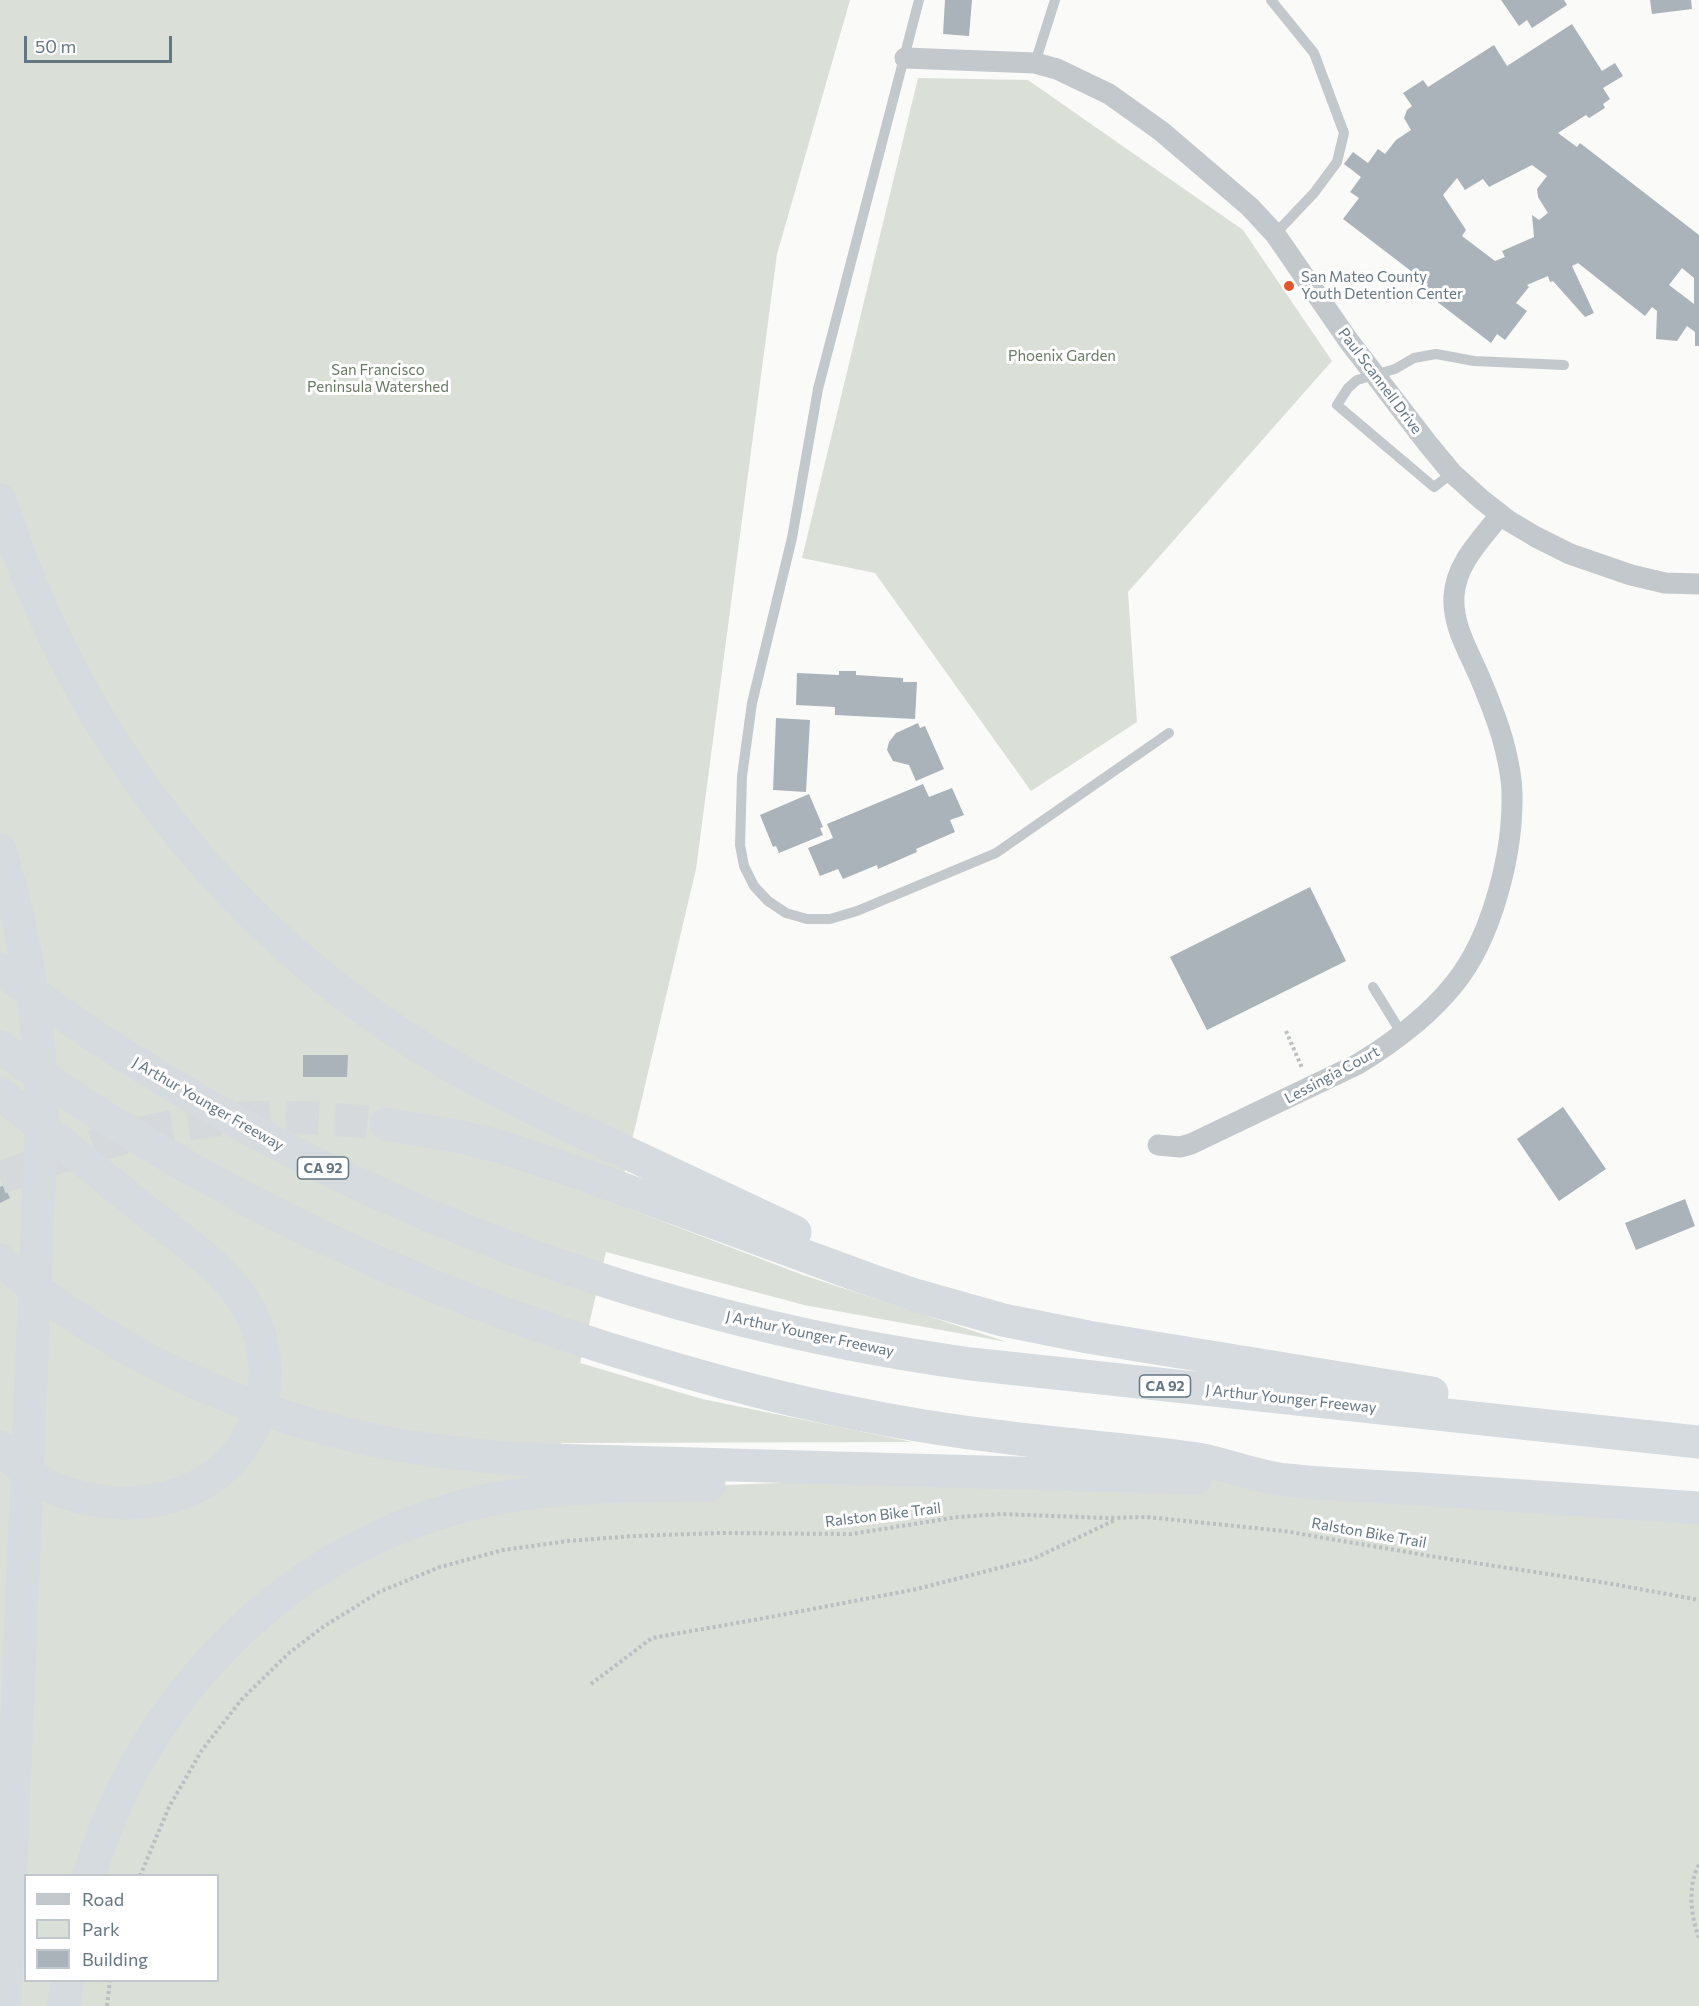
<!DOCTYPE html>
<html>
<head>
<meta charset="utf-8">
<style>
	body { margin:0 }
	#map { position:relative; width:1699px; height:2006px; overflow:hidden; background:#fafaf8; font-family:Commissioner,sans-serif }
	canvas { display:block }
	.legend { position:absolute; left:24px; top:1874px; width:195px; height:108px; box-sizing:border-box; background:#fff; border:2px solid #c1c8cd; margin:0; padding:8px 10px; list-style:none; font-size:18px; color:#657683 }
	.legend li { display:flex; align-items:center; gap:12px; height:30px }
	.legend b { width:30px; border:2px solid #c1c8cd }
	.scale { position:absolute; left:24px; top:36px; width:148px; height:27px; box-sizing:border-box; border:3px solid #657683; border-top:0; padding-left:8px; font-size:18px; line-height:21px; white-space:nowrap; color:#657683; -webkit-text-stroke:4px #fff; paint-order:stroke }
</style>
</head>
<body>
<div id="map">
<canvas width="1699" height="2006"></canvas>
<ul class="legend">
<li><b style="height:8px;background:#c3c8cc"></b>Road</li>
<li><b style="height:16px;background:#dadfd7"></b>Park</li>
<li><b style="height:16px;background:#aab3b9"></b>Building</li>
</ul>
<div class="scale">50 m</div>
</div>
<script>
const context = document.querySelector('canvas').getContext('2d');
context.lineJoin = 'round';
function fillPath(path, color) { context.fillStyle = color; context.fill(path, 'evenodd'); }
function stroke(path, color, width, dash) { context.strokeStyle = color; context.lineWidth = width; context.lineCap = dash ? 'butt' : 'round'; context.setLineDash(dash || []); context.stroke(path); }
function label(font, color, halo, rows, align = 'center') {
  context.font = font + ' Commissioner,sans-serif'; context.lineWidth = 6; context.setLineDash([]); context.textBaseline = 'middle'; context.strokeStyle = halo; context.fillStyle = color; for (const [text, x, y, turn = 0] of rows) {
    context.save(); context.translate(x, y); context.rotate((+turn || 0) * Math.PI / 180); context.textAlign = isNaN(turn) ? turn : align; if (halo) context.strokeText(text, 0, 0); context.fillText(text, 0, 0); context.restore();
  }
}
const green = new Path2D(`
	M 0,0 L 850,0 L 777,254 L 696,869 L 617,1204 L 803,1275 L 1007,1342 L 804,1305 L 606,1252 L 580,1363 L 702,1399 L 912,1442 L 561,1443 L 550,1491 L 837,1481 L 967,1473 L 1281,1480 L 1699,1508 L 1699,2006 L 0,2006 ZM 26,1876 L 218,1876 L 218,1980 L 26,1980 Z
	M 918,78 L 1028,80 L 1243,230 L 1332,361 L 1128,592 L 1137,722 L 1031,791 L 875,573 L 802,558 Z`);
const building = new Path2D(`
	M 945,0 L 972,0 L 969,36 L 943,34 Z
	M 1501,0 L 1564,0 L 1567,5 L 1532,28 L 1527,20 L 1519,26 Z
	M 1650,0 L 1691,0 L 1692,9 L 1652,14 Z
	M 1572,24 L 1602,71 L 1615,63 L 1623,76 L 1603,88 L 1610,99 L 1603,104 L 1605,108 L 1589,118 L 1586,115 L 1558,133 L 1577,147 L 1580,143 L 1699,235 L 1699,346 L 1695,346 L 1695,332 L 1687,326 L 1677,341 L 1656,339 L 1657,311 L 1652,307 L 1645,316 L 1578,263 L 1572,266 L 1594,313 L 1585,317 L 1553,281 L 1550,282 L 1548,276 L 1527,285 L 1529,287 L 1516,303 L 1527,311 L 1505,340 L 1497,334 L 1491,343 L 1423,291 L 1428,284 L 1343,219 L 1359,198 L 1350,192 L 1361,177 L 1344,164 L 1353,152 L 1368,163 L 1378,149 L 1385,154 L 1396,140 L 1411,130 L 1404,118 L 1407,110 L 1412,106 L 1403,93 L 1423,80 L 1428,87 L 1494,45 L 1507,66 ZM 1532,165 L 1547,176 L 1537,189 L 1538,197 L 1548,213 L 1539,220 L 1532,215 L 1534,237 L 1502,251 L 1505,257 L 1495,261 L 1462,236 L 1466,230 L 1443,195 L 1457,178 L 1465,190 L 1483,179 L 1489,187 ZM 1682,268 L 1694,278 L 1694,304 L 1669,285 Z
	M 839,671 L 856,671 L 856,675 L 903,678 L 903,682 L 917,682 L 915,719 L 835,715 L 835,707 L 796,705 L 797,673 L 839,675 Z
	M 776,718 L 810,720 L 806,792 L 773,790 Z
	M 918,723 L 920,728 L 925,726 L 944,769 L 916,781 L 909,765 L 893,761 L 887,750 L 889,742 L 896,733 Z
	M 923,784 L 929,797 L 952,788 L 964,815 L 950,820 L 955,832 L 916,849 L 917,852 L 878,869 L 877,865 L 843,879 L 838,869 L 820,876 L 808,848 L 833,838 L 827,824 Z
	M 809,794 L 823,827 L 820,828 L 823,835 L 779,853 L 776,846 L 773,847 L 760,815 Z
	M 1310,887 L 1346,961 L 1207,1030 L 1170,957 Z
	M 303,1055 L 348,1055 L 347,1077 L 303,1077 Z
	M 1563,1107 L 1606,1169 L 1559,1201 L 1517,1139 Z
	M 4,1185 L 10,1198 L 0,1203 L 0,1187 Z
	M 1685,1199 L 1695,1226 L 1636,1250 L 1625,1223 Z`);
const motorwayTunnel = new Path2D(`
	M 0,1178 C 62,1155 124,1134 189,1124 C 254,1113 321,1117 386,1124`);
const path = new Path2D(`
	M 1286,1031 L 1302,1068
	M 591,1684 L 652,1638 L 765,1618 L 917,1589 L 1033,1559 L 1115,1520
	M 1699,1865 C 1687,1885 1691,1917 1699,1938
	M 140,1876 L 169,1807 L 202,1750 L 242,1699 L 289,1653 L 323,1627 L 379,1592 L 440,1567 L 503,1550 L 568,1541 L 633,1536 L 720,1533 L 851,1534 L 958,1517 L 1001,1514 L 1106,1518 L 1147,1517 L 1284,1531 L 1436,1557 L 1607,1583 L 1699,1600
	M 107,2006 L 110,1980`);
const service = new Path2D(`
	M 919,0 L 818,389 L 792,538 L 752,703 L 742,776 L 740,845 L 744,866 L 754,886 L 768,901 L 786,913 L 807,919 L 830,919 L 857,911 L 996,853 L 1169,733
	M 1271,0 L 1314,53 L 1344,133 L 1337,162 L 1314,193 L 1275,234
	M 1035,63 L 1055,0
	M 1452,473 L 1434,487 L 1337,405 L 1348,388 L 1357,380 L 1395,369 L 1414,358 L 1436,354 L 1474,361 L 1564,365
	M 1373,987 L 1402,1034`);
const minor = new Path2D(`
	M 905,58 L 1035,63 L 1057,69 L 1109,94 L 1161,131 L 1250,207 L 1275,234 L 1348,340 L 1428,444 L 1452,473 L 1482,500 L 1509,521 L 1536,537 L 1570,554 L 1631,575 L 1665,583 L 1699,584
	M 1158,1145 L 1180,1147 L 1191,1144 L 1358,1064 C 1394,1042 1429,1016 1455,983 C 1492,937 1513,854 1512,795 C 1512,776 1507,755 1502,737 C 1496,717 1488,697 1480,678 C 1469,652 1452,625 1454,596 C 1456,563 1481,540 1500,515`);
const motorway = new Path2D(`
	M 0,500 C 76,736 226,931 440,1059 C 482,1084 526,1105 570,1126 C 645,1162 720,1197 795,1232
	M 0,850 C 26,937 41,1025 42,1116 L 5,2006
	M 0,969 C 284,1182 620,1316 971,1364 L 1699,1442
	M 0,1047 C 202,1191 414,1292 652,1362 C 715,1381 779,1398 843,1411 C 896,1422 949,1431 1003,1437 C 1065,1445 1128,1449 1190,1458 C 1223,1462 1254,1477 1287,1480 C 1331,1485 1376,1486 1421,1489 C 1514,1495 1606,1502 1699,1508
	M 0,1093 C 47,1131 94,1169 141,1207 C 179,1238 228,1268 251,1313 C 264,1339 268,1369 263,1397 C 244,1493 141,1523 58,1490 C 35,1481 17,1465 0,1447
	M 386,1124 L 461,1137 L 502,1147 L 582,1174 L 868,1279 L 918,1296 L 1003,1320 L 1088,1337 L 1432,1393
	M 0,1260 C 105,1349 238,1412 373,1440 C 420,1450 469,1455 517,1459 L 1196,1478
	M 89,1876 C 147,1684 304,1533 504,1497 C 571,1485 641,1486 709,1485
	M 64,2006 L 67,1980`);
const markers = [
	[1289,286,6,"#e4572e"]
];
const shields = [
	[323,1168,51],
	[1165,1386,51]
];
const shieldNames = [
	["CA 92",323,1168],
	["CA 92",1165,1386]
];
const poiNames = [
	["San Mateo County",1301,277],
	["Youth Detention Center",1301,294]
];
const parkNames = [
	["Phoenix Garden",1062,356],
	["San Francisco",378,370],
	["Peninsula Watershed",378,387]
];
const streetNames = [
	["Paul Scannell Drive",1380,381,53],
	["Lessingia Court",1332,1075,-28],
	["J Arthur Younger Freeway",208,1104,30],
	["J Arthur Younger Freeway",810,1334,12],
	["J Arthur Younger Freeway",1291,1399,6],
	["Ralston Bike Trail",883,1515,-7],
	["Ralston Bike Trail",1369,1533,10]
];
fillPath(green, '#dadfd7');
fillPath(building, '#aab3b9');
stroke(motorwayTunnel, '#d5d9db', 33, [33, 16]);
stroke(path, '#bbbfc2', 4, [3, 3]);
stroke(service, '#c3c8cc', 10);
stroke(minor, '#c3c8cc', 21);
stroke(motorway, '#d6dbdf', 33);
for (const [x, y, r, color] of markers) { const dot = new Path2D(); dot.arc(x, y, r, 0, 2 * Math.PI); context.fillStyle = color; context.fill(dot); stroke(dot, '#fff', 2); }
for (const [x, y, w] of shields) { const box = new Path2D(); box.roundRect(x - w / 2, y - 11, w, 22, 4.5); context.fillStyle = '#fff'; context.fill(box); stroke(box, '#657683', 1.5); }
label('bold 14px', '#657683', null, shieldNames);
label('15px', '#657683', '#fff', poiNames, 'left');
label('15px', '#687a64', '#fff', parkNames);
label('15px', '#657683', '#fff', streetNames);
</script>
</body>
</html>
